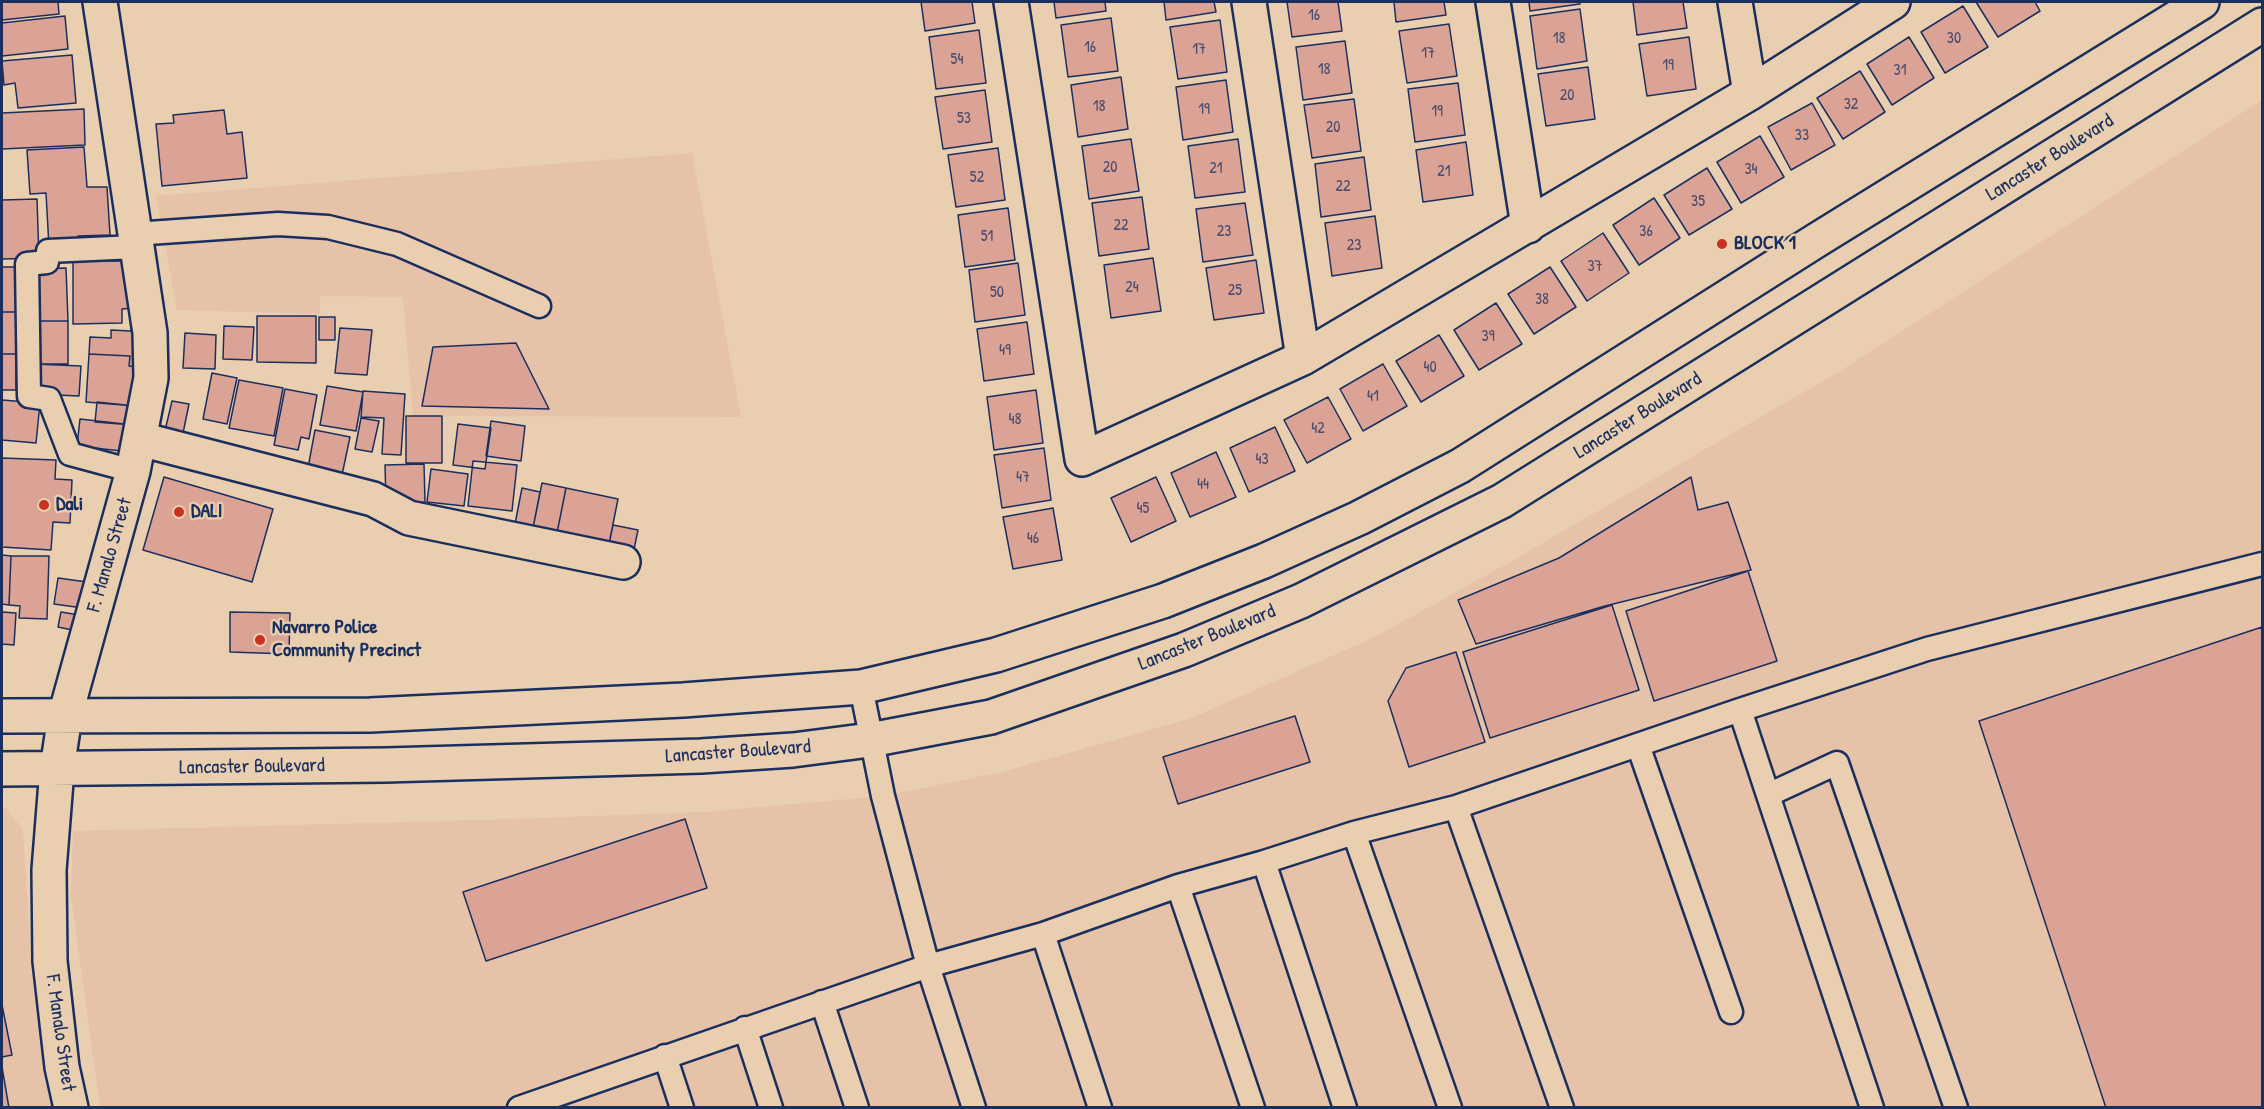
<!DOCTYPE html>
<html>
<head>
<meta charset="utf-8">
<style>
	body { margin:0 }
	#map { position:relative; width:2264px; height:1109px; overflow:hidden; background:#e9cfb0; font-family:"Patrick Hand",sans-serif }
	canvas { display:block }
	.frame { position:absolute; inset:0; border:3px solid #1b2f5e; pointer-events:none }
</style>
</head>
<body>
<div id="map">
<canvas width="2264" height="1109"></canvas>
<div class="frame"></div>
</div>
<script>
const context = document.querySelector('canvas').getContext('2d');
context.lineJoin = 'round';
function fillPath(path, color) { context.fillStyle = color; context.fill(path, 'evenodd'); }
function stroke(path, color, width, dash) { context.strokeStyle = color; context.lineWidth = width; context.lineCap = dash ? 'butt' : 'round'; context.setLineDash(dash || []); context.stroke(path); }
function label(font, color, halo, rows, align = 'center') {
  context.font = font + ' "Patrick Hand",sans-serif'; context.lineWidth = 4.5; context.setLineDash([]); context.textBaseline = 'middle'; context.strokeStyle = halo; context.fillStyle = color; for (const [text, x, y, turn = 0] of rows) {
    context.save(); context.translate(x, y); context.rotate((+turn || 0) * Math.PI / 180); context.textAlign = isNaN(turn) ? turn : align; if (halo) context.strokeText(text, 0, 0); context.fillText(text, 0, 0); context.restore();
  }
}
const built = new Path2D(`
	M 2262,100 L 2262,1107 L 100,1107 L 71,896 L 73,831 L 482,820 L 704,812 L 883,796 L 1002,772 L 1192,718 L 1377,636 L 1503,566 L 1837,373 Z
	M 692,153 L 741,417 L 413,416 L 403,297 L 320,296 L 320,314 L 177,310 L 156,196 Z
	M 2,808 L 6,808 L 23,830 L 32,978 L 44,1075 L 51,1107 L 2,1107 Z`);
const building = new Path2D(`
	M 2,2 L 58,2 L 59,14 L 2,20 Z
	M 921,2 L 972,2 L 975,23 L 925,31 Z
	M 1054,2 L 1105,2 L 1106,11 L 1056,18 Z
	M 1164,2 L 1214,2 L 1216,12 L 1166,20 Z
	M 1287,2 L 1338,2 L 1342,31 L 1292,37 Z
	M 1394,2 L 1444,2 L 1446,15 L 1396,22 Z
	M 1529,2 L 1580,2 L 1580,4 L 1530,11 Z
	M 1633,2 L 1683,2 L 1687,28 L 1637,35 Z
	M 1976,2 L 2035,2 L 2040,11 L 1998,37 Z
	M 1963,6 L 1988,47 L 1945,73 L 1921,32 Z
	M 1580,9 L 1587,61 L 1537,69 L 1530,16 Z
	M 65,16 L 68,49 L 2,56 L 2,23 Z
	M 1111,18 L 1118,71 L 1068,77 L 1061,25 Z
	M 1220,20 L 1227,72 L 1178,79 L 1170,27 Z
	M 1449,24 L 1457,76 L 1407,83 L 1399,31 Z
	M 979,30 L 986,83 L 936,89 L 929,37 Z
	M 1689,37 L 1696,89 L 1647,96 L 1639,44 Z
	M 1909,37 L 1934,78 L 1892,105 L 1867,64 Z
	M 1345,41 L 1352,93 L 1303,100 L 1296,47 Z
	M 72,55 L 76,103 L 18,108 L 15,83 L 4,85 L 2,61 Z
	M 1588,67 L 1595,119 L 1546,126 L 1538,74 Z
	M 1860,71 L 1885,112 L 1843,139 L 1817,98 Z
	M 1121,77 L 1128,129 L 1078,137 L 1071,85 Z
	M 1226,80 L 1233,132 L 1183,140 L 1176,87 Z
	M 1458,83 L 1465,135 L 1415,142 L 1408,89 Z
	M 985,90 L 992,142 L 943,149 L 935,97 Z
	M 1354,99 L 1361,151 L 1312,158 L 1304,105 Z
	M 1812,103 L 1835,145 L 1791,170 L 1768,127 Z
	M 84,109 L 85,145 L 2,149 L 2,113 Z
	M 224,110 L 227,134 L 242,132 L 247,178 L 162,186 L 156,124 L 174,123 L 173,115 Z
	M 1760,136 L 1784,177 L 1741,203 L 1717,162 Z
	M 1131,139 L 1139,191 L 1089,199 L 1082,146 Z
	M 1238,139 L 1245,192 L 1195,198 L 1188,146 Z
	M 1466,142 L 1473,195 L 1423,202 L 1416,150 Z
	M 84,147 L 87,187 L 107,187 L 110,235 L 78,236 L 78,245 L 49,247 L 46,193 L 30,194 L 27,150 Z
	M 998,148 L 1005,200 L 956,207 L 948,155 Z
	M 1364,157 L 1371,210 L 1321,217 L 1315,164 Z
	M 1707,168 L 1732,209 L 1689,235 L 1664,195 Z
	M 1142,197 L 1149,249 L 1099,256 L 1092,203 Z
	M 1654,198 L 1680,238 L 1639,265 L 1613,225 Z
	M 37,199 L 39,258 L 2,259 L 2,200 Z
	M 1245,203 L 1253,255 L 1203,262 L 1196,209 Z
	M 1008,208 L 1015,260 L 965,267 L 958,215 Z
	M 1375,216 L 1382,268 L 1332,276 L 1325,223 Z
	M 1603,233 L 1629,273 L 1587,301 L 1561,261 Z
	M 1153,258 L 1161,311 L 1111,318 L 1104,265 Z
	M 1256,260 L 1264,313 L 1214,320 L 1206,268 Z
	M 73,261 L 134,261 L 134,308 L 122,309 L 122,323 L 73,324 Z
	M 1018,263 L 1025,315 L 975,322 L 969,270 Z
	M 2,267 L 16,267 L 16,312 L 2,312 Z
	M 1550,267 L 1576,307 L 1534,334 L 1508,294 Z
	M 66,268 L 68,321 L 33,321 L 31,269 Z
	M 1496,303 L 1522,344 L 1479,370 L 1454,330 Z
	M 2,312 L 16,312 L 16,354 L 2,354 Z
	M 257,316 L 316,316 L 316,363 L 257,362 Z
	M 132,317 L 139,367 L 129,366 L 130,356 L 89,354 L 90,337 L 111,338 L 111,330 L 131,331 Z
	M 319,317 L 335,317 L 335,340 L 319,340 Z
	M 33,321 L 68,321 L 68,364 L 34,364 Z
	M 1027,322 L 1034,374 L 984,381 L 977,329 Z
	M 224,326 L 254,327 L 252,360 L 223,359 Z
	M 340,328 L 372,330 L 367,375 L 335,373 Z
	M 185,333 L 216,335 L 215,369 L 183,368 Z
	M 1439,335 L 1464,376 L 1421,402 L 1396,361 Z
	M 516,343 L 549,409 L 422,406 L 433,347 Z
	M 2,354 L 16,354 L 16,390 L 2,390 Z
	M 89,354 L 130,356 L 129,366 L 139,367 L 135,406 L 86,402 Z
	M 34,364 L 81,366 L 79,396 L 33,394 Z
	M 1383,364 L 1407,406 L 1363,431 L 1340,389 Z
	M 212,373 L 237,378 L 227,424 L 203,419 Z
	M 239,380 L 283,388 L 274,436 L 229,428 Z
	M 327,386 L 363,392 L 356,431 L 320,425 Z
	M 285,389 L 317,395 L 309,439 L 301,437 L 298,450 L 274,445 Z
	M 1036,390 L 1043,443 L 994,450 L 987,397 Z
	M 363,391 L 405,394 L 401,455 L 382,454 L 384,418 L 361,417 Z
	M 1328,397 L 1351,439 L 1307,463 L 1284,420 Z
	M 2,400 L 40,403 L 36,443 L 2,440 Z
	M 172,401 L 189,404 L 182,438 L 164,435 Z
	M 97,402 L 135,406 L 133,425 L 95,422 Z
	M 406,416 L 442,416 L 442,463 L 406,463 Z
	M 361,418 L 379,421 L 372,452 L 355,449 Z
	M 80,419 L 133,425 L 130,452 L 77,446 Z
	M 491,421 L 525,426 L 521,461 L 486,456 Z
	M 458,424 L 491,428 L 485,469 L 453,465 Z
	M 1275,427 L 1295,471 L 1249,492 L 1230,448 Z
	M 315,430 L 350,437 L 342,475 L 308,468 Z
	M 1044,448 L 1051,500 L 1002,508 L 994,455 Z
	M 1216,452 L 1236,497 L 1190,517 L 1171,473 Z
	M 2,458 L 56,460 L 55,479 L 72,480 L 70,523 L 53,522 L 51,550 L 2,547 Z
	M 473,461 L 517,465 L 512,511 L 468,506 Z
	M 424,464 L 425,502 L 386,503 L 385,465 Z
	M 431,469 L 468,474 L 464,506 L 427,502 Z
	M 164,477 L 273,509 L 252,582 L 143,550 Z
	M 1156,477 L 1176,521 L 1131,542 L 1111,498 Z
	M 1691,477 L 1698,510 L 1728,502 L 1751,570 L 1605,606 L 1476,644 L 1458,600 L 1559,558 Z
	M 542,483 L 566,488 L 556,538 L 532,533 Z
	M 522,488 L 540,492 L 532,533 L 514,529 Z
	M 566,488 L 618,499 L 608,549 L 556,538 Z
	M 1053,508 L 1062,560 L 1013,569 L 1003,517 Z
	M 613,525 L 638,530 L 633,554 L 608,549 Z
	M 2,555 L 11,556 L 9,605 L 2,604 Z
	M 11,556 L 49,556 L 47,619 L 19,618 L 20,606 L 9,605 Z
	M 1748,571 L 1777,661 L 1654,701 L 1626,611 Z
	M 58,578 L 87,582 L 83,608 L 54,604 Z
	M 1612,605 L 1639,690 L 1490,738 L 1463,652 Z
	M 2,612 L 16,613 L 14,645 L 2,644 Z
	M 61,612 L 79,615 L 77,631 L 58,627 Z
	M 230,612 L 290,613 L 289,654 L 230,652 Z
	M 2262,627 L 2262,1108 L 2106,1108 L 1979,721 Z
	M 1456,652 L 1485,742 L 1409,767 L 1388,701 L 1406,668 Z
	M 1295,716 L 1310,762 L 1178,804 L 1163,757 Z
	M 685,819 L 707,888 L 486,961 L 463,892 Z
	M 2,1005 L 12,1055 L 2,1057 Z
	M 2,1067 L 9,1108 L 2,1108 Z`);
const lane = new Path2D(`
	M 134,234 L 278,224 L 328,227 L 397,244 L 539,306
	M 133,471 L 70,454 L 49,399 L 29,396 L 27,264 L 47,262 L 48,251 L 136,247
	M 861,687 L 883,796 L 928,966 L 974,1108
	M 1740,710 L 1768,795 L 1837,763 L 1956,1108
	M 1638,745 L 1731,1012
	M 1768,795 L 1872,1108
	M 1456,807 L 1562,1108
	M 1354,833 L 1450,1108
	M 1264,862 L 1345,1108
	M 1178,886 L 1253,1108
	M 1043,934 L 1100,1108
	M 822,1002 L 857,1108
	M 745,1028 L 771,1108
	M 665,1056 L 682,1108
	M 519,1108 L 928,966 L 1043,934 L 1178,886 L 1264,862 L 1354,833 L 1456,807 L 1740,710 L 1927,649 L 2262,564`);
const street = new Path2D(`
	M 1011,2 L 1082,459 L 1303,358 L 1750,93 L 1893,2
	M 1249,2 L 1303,358
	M 1493,2 L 1528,226
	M 1735,2 L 1750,93
	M 140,439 L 373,499 L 409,518 L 623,562`);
const secondary = new Path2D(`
	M 2,716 L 370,715 L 683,700 L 861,687 L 996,655 L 1163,601 L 1264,561 L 1359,518 L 1460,466 L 1817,240 L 2202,2
	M 2,769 L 386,765 L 701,756 L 793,750 L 870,740 L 991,717 L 1184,650 L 1301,601 L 1502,501 L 2262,25
	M 71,1108 L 62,1067 L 50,961 L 49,870 L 57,769 L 65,716 L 133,471 L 151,378 L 150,333 L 100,2`);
const markers = [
	[1722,244,6,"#c8321e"],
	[44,505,6,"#c8321e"],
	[179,512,6,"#c8321e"],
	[260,640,6,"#c8321e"]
];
const numberNames = [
	["16",1314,16],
	["18",1559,39],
	["30",1954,39],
	["16",1090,48],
	["17",1199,50],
	["17",1428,54],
	["54",957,60],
	["19",1668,66],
	["18",1324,70],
	["31",1900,71],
	["20",1567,96],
	["32",1851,105],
	["18",1099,107],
	["19",1204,110],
	["19",1437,112],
	["53",964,119],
	["20",1333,128],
	["33",1802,136],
	["20",1110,168],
	["21",1216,169],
	["34",1751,170],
	["21",1444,172],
	["52",977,178],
	["22",1343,187],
	["35",1698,202],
	["22",1121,226],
	["23",1224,232],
	["36",1646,232],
	["51",987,237],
	["23",1354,246],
	["37",1595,267],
	["24",1132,288],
	["25",1235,291],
	["50",997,293],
	["38",1542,300],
	["39",1488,337],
	["49",1005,351],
	["40",1430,368],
	["41",1373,397],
	["48",1015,420],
	["42",1318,429],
	["43",1262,460],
	["47",1023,478],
	["44",1203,485],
	["45",1143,509],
	["46",1033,539]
];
const streetNames = [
	["Lancaster Boulevard",2050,158,-32],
	["Lancaster Boulevard",1638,416,-32],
	["F. Manalo Street",110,555,-74],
	["Lancaster Boulevard",1207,638,-22],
	["Lancaster Boulevard",738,752,-4],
	["Lancaster Boulevard",252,767,-1],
	["F. Manalo Street",60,1033,82]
];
const poiNames = [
	["BLOCK 1",1734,244],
	["Dali",56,505],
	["DALI",191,512],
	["Navarro Police",272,628],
	["Community Precinct",272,651]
];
fillPath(built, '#e5c2a8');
fillPath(building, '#dba396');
stroke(building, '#1b2f5e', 1.5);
stroke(lane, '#1b2f5e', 27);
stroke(street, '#1b2f5e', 38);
stroke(secondary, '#1b2f5e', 38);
stroke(lane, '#e9cfb0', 22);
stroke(street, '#e9cfb0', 33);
stroke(secondary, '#e9cfb0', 33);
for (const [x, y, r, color] of markers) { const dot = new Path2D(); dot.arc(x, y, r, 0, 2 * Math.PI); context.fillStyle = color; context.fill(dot); stroke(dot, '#e9cfb0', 2); }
label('16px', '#4b4c6c', null, numberNames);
label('20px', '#1b2f5e', '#e9cfb0', streetNames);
label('bold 20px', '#1b2f5e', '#e9cfb0', poiNames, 'left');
</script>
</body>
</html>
